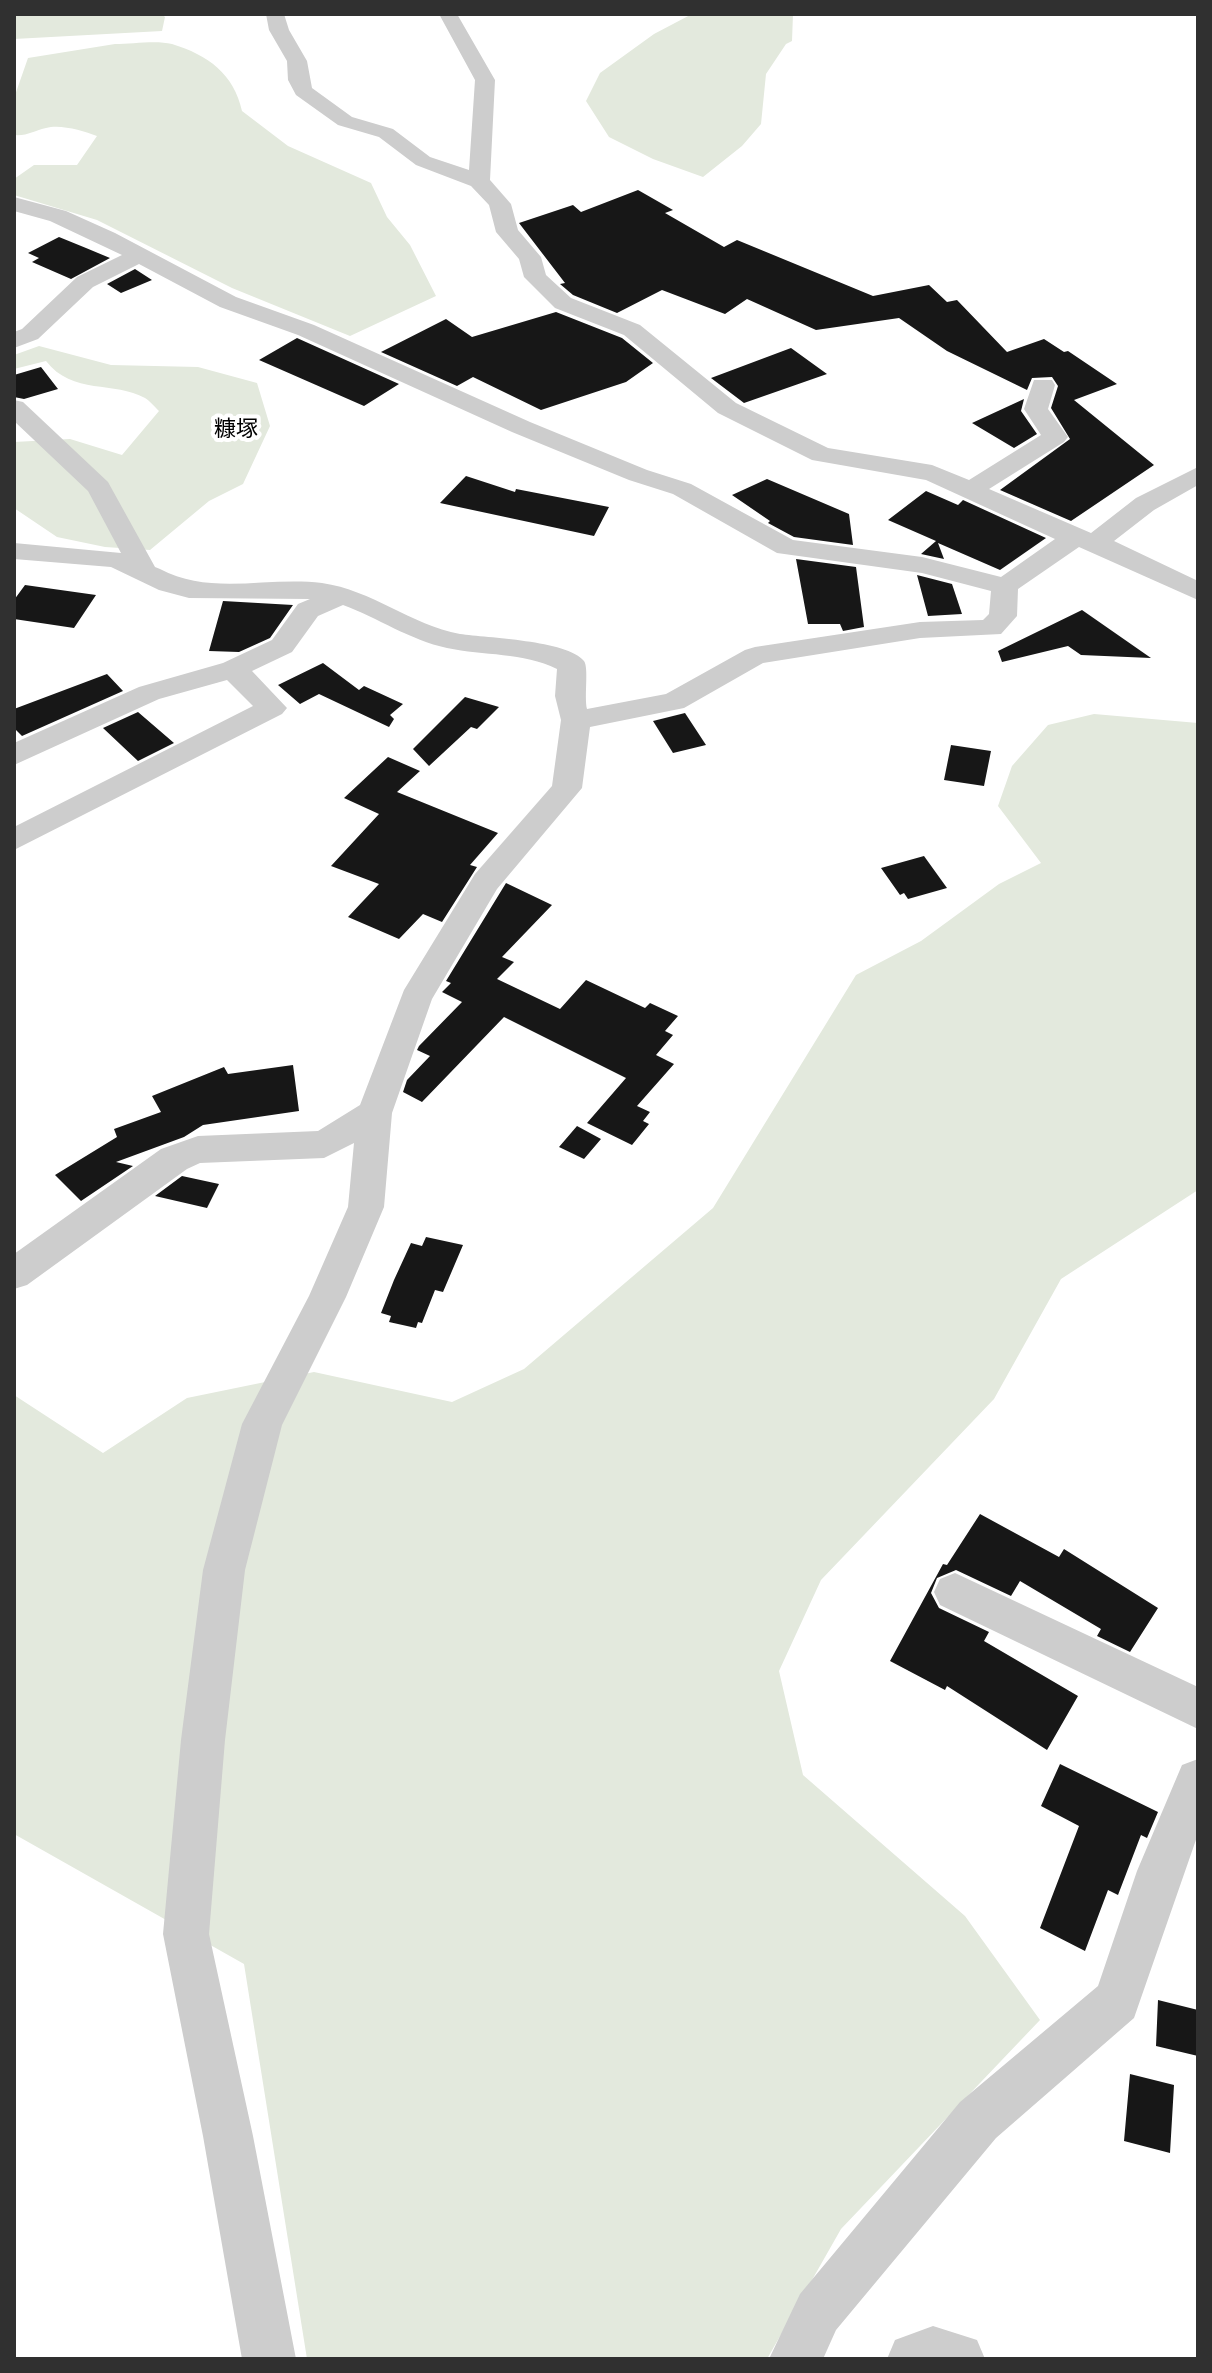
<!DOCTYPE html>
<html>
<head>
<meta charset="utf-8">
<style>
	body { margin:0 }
	#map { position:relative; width:1212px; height:2373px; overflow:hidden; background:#fff; font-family:Overpass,sans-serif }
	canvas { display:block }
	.frame { position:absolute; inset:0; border:16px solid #303030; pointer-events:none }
</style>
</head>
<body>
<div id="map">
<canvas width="1212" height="2373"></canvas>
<div class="frame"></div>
</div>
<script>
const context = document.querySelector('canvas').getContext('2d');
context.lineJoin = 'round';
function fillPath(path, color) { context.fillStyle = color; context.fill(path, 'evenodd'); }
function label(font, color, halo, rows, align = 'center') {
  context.font = font + ' Overpass,"Noto Sans JP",sans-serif'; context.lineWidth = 8; context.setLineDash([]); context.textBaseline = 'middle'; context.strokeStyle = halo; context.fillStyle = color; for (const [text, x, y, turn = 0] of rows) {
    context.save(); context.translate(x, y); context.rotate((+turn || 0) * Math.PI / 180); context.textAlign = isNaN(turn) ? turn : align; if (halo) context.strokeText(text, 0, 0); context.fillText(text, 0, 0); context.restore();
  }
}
const green = new Path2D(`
	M 14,14 L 162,14 L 165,17 L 162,31 L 14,39 Z
	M 692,14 L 793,14 L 792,41 L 786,44 L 766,74 L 761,124 L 742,146 L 703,177 L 653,159 L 609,137 L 586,101 L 600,73 L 654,34 Z
	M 115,44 C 132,44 156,40 172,44 C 208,55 234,74 242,111 L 288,146 L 371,183 L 387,217 L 410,245 L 436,296 L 350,336 L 232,288 L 97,220 L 14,195 L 14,179 L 34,165 L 77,165 L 97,136 C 83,131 61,124 46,128 C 33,131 28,136 14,135 L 14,98 L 28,58 Z
	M 39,346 L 111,365 L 198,367 L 257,383 L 270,426 L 243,484 L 209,501 L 150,550 L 105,547 L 57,537 L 14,508 L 14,442 L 70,439 L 122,455 L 159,411 C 155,407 150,401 145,398 C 115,381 72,395 46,361 L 14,369 L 14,355 Z
	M 1094,714 L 1198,723 L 1198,1190 L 1061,1279 L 994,1399 L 821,1580 L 779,1671 L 803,1775 L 965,1916 L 1040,2020 L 841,2229 L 767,2359 L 307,2359 L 244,1964 L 14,1834 L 14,1395 L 103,1453 L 187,1398 L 314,1372 L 452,1402 L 524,1369 L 713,1208 L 856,975 L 921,941 L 999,884 L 1041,863 L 998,806 L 1012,766 L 1048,725 Z`);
const building = new Path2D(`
	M 638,190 L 673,210 L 665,213 L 724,247 L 737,240 L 873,296 L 929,285 L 947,302 L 957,300 L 1007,352 L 1044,339 L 1064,352 L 1068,351 L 1117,384 L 1074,400 L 1154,465 L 1071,521 L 1000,490 L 1070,439 L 1051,408 L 1058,386 L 1052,377 L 1032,378 L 1027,390 L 947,351 L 899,318 L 816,330 L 747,299 L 725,314 L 662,290 L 617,313 L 573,295 L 560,284 L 565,283 L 519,223 L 573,205 L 581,212 Z
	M 59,237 L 86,248 L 110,258 L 71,279 L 32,262 L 39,258 L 28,253 Z
	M 135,269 L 152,280 L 121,293 L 107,284 Z
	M 556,312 L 622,338 L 653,363 L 626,382 L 541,410 L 473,377 L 457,386 L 381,352 L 446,319 L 472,337 Z
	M 297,338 L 399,384 L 364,406 L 259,360 Z
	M 791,348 L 827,374 L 744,403 L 711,378 Z
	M 41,367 L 58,389 L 24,399 L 14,397 L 14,375 Z
	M 1024,399 L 1021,411 L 1037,434 L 1014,448 L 972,423 Z
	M 466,476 L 515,492 L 516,489 L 609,507 L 594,536 L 440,503 Z
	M 767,479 L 849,514 L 853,545 L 794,537 L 768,523 L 770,521 L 732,495 Z
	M 926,491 L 958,505 L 963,500 L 1046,538 L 1000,570 L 938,543 L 944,559 L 921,554 L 936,541 L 888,520 Z
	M 796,559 L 856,567 L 864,627 L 843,631 L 840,624 L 808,624 Z
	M 917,575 L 952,584 L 962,614 L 928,616 Z
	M 25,585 L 96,595 L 74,628 L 14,619 L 14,600 Z
	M 223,601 L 293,605 L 270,638 L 239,652 L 209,651 Z
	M 1082,610 L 1151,658 L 1081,655 L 1068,646 L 1002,662 L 998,651 Z
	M 323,663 L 359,690 L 364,686 L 403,704 L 390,715 L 394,719 L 389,727 L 319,694 L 300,704 L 278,685 Z
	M 107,674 L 123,691 L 22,736 L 14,728 L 14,709 Z
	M 465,697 L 499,707 L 477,729 L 471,727 L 429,766 L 413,749 Z
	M 138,712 L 174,743 L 138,761 L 103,728 Z
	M 685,713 L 706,745 L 673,753 L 653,721 Z
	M 951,745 L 991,751 L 984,786 L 944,780 Z
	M 388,757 L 420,771 L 397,792 L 498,833 L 470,865 L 477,867 L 442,922 L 423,914 L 399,939 L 348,917 L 379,884 L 331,866 L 379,814 L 344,798 Z
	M 924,856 L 947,888 L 908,899 L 904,893 L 900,895 L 881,868 Z
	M 506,883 L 552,905 L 502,957 L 514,962 L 497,979 L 560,1009 L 586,980 L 645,1008 L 650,1003 L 678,1016 L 665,1031 L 673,1035 L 656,1055 L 674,1064 L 637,1106 L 650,1112 L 643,1121 L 649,1124 L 632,1145 L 587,1123 L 626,1078 L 504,1017 L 422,1102 L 403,1092 L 407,1080 L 430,1056 L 417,1050 L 419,1046 L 462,1002 L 442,992 L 451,983 L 446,981 Z
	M 293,1065 L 299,1111 L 203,1125 L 184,1137 L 116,1162 L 133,1166 L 81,1201 L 55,1175 L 117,1137 L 114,1129 L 161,1112 L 152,1096 L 224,1067 L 228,1074 Z
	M 577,1126 L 601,1139 L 584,1159 L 559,1147 Z
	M 182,1176 L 219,1184 L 207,1208 L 155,1196 Z
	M 426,1237 L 463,1245 L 443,1292 L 435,1290 L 422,1323 L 418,1322 L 416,1328 L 389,1322 L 391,1316 L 381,1313 L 394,1280 L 411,1243 L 422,1246 Z
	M 980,1514 L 1059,1557 L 1064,1549 L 1158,1608 L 1130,1652 L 1097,1636 L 1101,1629 L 1020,1581 L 1011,1596 L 956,1570 L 937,1578 L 931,1593 L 939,1608 L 989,1632 L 984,1641 L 1078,1696 L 1047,1750 L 947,1686 L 945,1690 L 890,1661 L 943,1564 L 947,1565 Z
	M 1060,1764 L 1158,1812 L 1147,1838 L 1141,1835 L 1118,1895 L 1108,1890 L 1085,1951 L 1040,1928 L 1079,1826 L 1041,1806 Z
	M 1158,2000 L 1198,2010 L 1198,2056 L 1156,2046 Z
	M 1130,2074 L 1174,2085 L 1170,2153 L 1124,2141 Z`);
const minor = new Path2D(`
	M 266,14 L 284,14 L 289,30 L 307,61 L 312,88 L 352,117 L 393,129 L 430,157 L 469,170 L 475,80 L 439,14 L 457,14 L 495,80 L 490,180 L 511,204 L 518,230 L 541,257 L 546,275 L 571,298 L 640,325 L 736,403 L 828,448 L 932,465 L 969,480 L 1041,435 L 1024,409 L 1034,380 L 1052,380 L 1055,385 L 1048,409 L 1068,437 L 1064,442 L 989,489 L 1091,533 L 1136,498 L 1198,467 L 1198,485 L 1154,510 L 1114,541 L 1198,581 L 1198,600 L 1079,547 L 1018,589 L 1017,616 L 1001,634 L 920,638 L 763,663 L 684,708 L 590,727 L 582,788 L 497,889 L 432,999 L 392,1113 L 384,1207 L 346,1297 L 282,1425 L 245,1570 L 225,1740 L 209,1934 L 253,2136 L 296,2359 L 242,2359 L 203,2136 L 163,1934 L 181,1740 L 203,1570 L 242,1424 L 309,1296 L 348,1207 L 354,1143 L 324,1158 L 200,1163 L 187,1169 L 27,1285 L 14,1289 L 14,1254 L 161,1149 L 198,1136 L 318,1131 L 360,1105 L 404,990 L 475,874 L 552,786 L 561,720 L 555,696 L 557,669 C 523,652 484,656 447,648 C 410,640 378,618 343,605 L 318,616 L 292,652 L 252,671 L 287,708 L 282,714 L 14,850 L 14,827 L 253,706 L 227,680 L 159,699 L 14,765 L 14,743 L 139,687 L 223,663 L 272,640 L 298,604 L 310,599 L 189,598 L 159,590 L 111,567 L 14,559 L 14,543 L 121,553 L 88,491 L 14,421 L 14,400 L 23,402 L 108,482 L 155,567 L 160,569 C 210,596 268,576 322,583 C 372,590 411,625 460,634 C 487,638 567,640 584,661 C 589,668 584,696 587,709 L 666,694 L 745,650 L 755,647 L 920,622 L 983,620 L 989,614 L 991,591 L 922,573 L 777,553 L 673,494 L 629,480 L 512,432 L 298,335 L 220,307 L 139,264 L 93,287 L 38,339 L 14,348 L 14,332 L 22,329 L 77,277 L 122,255 L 50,221 L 14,211 L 14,197 L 66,211 L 115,233 L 236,297 L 314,325 L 530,422 L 647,470 L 691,484 L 793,540 L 922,557 L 1001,577 L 1055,539 L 926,480 L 812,460 L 718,413 L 624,335 L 555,308 L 524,277 L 519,259 L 496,232 L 489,205 L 471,186 L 416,165 L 379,137 L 338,125 L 296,95 L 288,80 L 287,61 L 269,30 Z
	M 955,1573 L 1198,1687 L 1198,1729 L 940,1605 L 934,1592 L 940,1579 Z
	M 1198,1759 L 1198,1834 L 1134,2018 L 996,2138 L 836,2330 L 823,2359 L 769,2359 L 800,2294 L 960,2102 L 1098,1986 L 1137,1871 L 1182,1765 Z
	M 933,2326 L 977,2340 L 985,2359 L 887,2359 L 895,2340 Z`);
const farQuarternames = [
	["糠塚",236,432]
];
fillPath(green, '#e3e9dd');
fillPath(building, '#171717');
fillPath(minor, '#cdcdcd');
label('22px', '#000', '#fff', farQuarternames);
</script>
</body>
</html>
